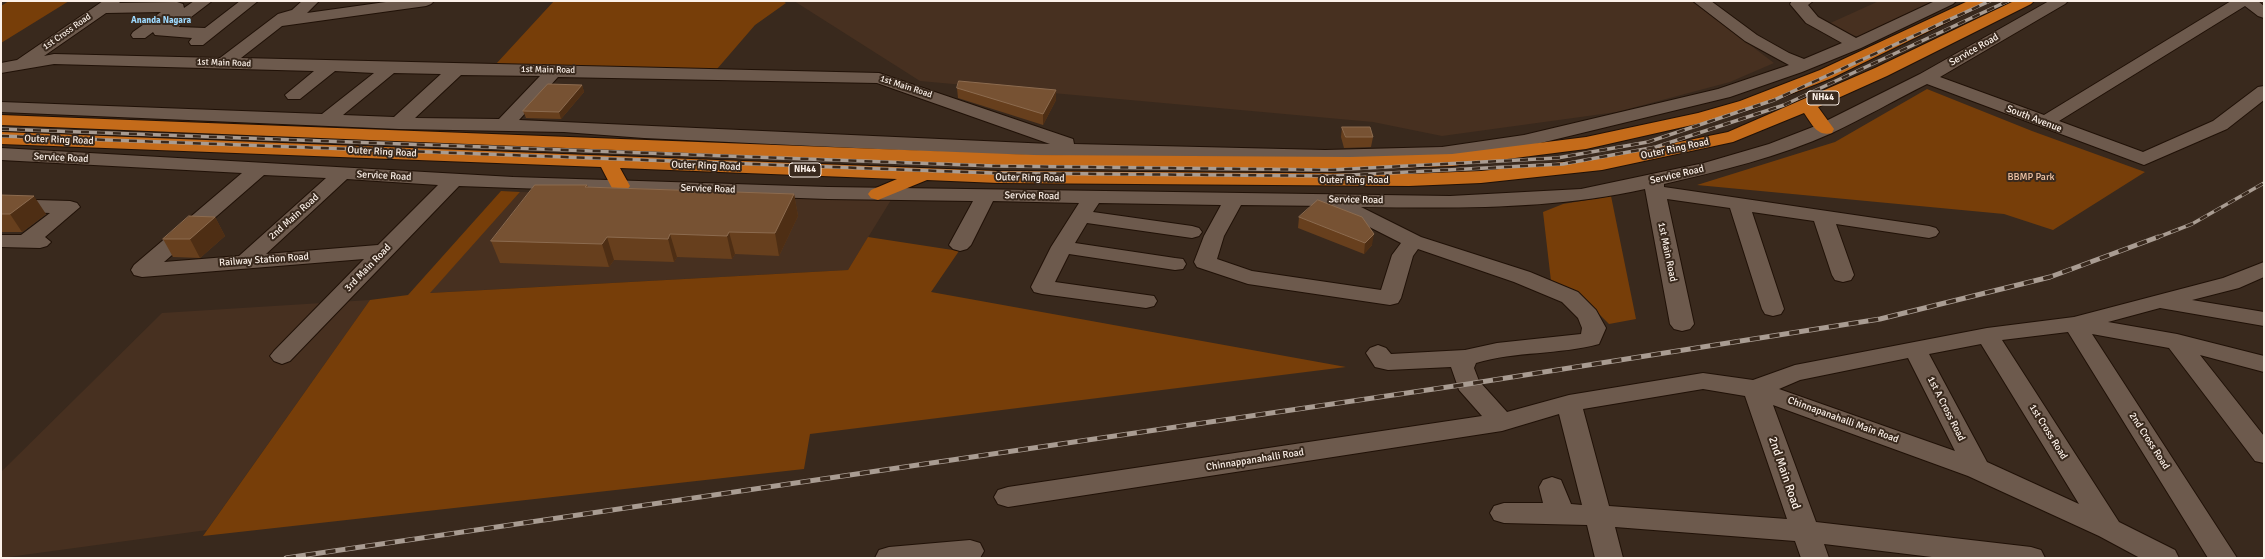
<!DOCTYPE html>
<html>
<head>
<meta charset="utf-8">
<style>
	body { margin:0 }
	#map { position:relative; width:2265px; height:559px; overflow:hidden; background:#39291d; font-family:Signika,sans-serif }
	canvas { display:block }
	.frame { position:absolute; inset:0; border:2px solid #fbf0e8; pointer-events:none }
</style>
</head>
<body>
<div id="map">
<canvas width="2265" height="559"></canvas>
<div class="frame"></div>
</div>
<script>
const context = document.querySelector('canvas').getContext('2d');
context.lineJoin = 'round';
function fillPath(path, color) { context.fillStyle = color; context.fill(path, 'evenodd'); }
function stroke(path, color, width, dash) { context.strokeStyle = color; context.lineWidth = width; context.lineCap = dash ? 'butt' : 'round'; context.setLineDash(dash || []); context.stroke(path); }
function label(font, color, halo, rows, align = 'center') {
  context.font = font + ' Signika,sans-serif'; context.lineWidth = 4; context.setLineDash([]); context.textBaseline = 'middle'; context.strokeStyle = halo; context.fillStyle = color; for (const [text, x, y, turn = 0] of rows) {
    context.save(); context.translate(x, y); context.rotate((+turn || 0) * Math.PI / 180); context.textAlign = isNaN(turn) ? turn : align; if (halo) context.strokeText(text, 0, 0); context.fillText(text, 0, 0); context.restore();
  }
}
const built = new Path2D(`
	M 794,1 L 1692,1 L 1774,63 L 1730,82 L 1617,112 L 1442,136 L 1373,122 L 920,81 Z
	M 1879,1 L 1936,1 L 1858,37 L 1826,25 Z
	M 520,192 L 891,200 L 848,270 L 429,293 Z
	M 370,300 L 207,530 L 1,558 L 1,472 L 162,313 Z`);
const green = new Path2D(`
	M 9,1 L 69,1 L 1,43 L 1,6 Z
	M 554,1 L 783,1 L 786,3 L 755,25 L 717,69 L 496,64 Z
	M 1927,89 L 2032,131 L 2145,172 L 2053,230 L 2004,214 L 1697,185 L 1835,142 Z
	M 501,191 L 520,192 L 430,293 L 848,270 L 868,237 L 959,251 L 931,292 L 1346,367 L 810,434 L 804,469 L 203,536 L 370,300 L 408,295 Z
	M 1611,196 L 1636,319 L 1609,324 L 1577,292 L 1551,281 L 1543,212 L 1563,204 Z`);
const minor = new Path2D(`
	M 103,1 L 121,1 L 119,3 L 177,2 L 183,4 L 184,8 L 194,1 L 212,1 L 178,27 L 205,28 L 240,1 L 258,1 L 203,45 L 191,45 L 189,42 L 192,38 L 155,35 L 153,32 L 145,38 L 133,38 L 131,35 L 133,32 L 161,12 L 106,13 L 44,56 L 54,54 L 220,58 L 278,14 L 292,10 L 302,1 L 319,1 L 307,13 L 393,1 L 434,1 L 431,4 L 426,6 L 282,26 L 241,58 L 879,73 L 1073,139 L 1074,144 L 1325,150 L 1442,147 L 1524,135 L 1718,89 L 1789,65 L 1745,41 L 1693,1 L 1711,1 L 1757,35 L 1789,53 L 1804,59 L 1842,43 L 1806,23 L 1790,4 L 1792,1 L 1813,1 L 1808,5 L 1818,17 L 1856,38 L 1935,1 L 1956,1 L 1953,4 L 1861,48 L 1802,72 L 1730,97 L 1524,147 L 1442,159 L 1325,162 L 983,154 L 644,138 L 564,132 L 399,129 L 1,112 L 1,102 L 322,114 L 374,73 L 335,71 L 300,99 L 288,99 L 285,95 L 314,71 L 54,64 L 1,73 L 1,63 L 17,60 ZM 394,73 L 441,74 L 394,117 L 343,115 ZM 461,75 L 540,76 L 499,119 L 415,118 ZM 558,77 L 877,83 L 1050,144 L 519,120 Z
	M 2049,1 L 2068,1 L 2065,4 L 1940,77 L 2044,115 L 2231,1 L 2258,1 L 2264,6 L 2264,18 L 2258,16 L 2245,6 L 2059,121 L 2143,152 L 2213,121 L 2258,87 L 2264,86 L 2264,100 L 2227,129 L 2144,165 L 1927,84 C 1895,100 1864,118 1832,133 C 1779,157 1720,171 1664,184 L 1664,187 L 1929,226 L 1936,228 L 1939,232 L 1936,236 L 1929,238 L 1836,224 L 1854,275 L 1851,280 L 1843,282 L 1835,280 L 1832,275 L 1814,221 L 1752,212 L 1784,309 L 1781,314 L 1773,316 L 1765,314 L 1762,309 L 1730,208 L 1667,199 L 1694,324 L 1690,329 L 1682,331 L 1674,329 L 1670,324 L 1645,189 C 1552,210 1455,208 1361,207 L 1421,237 L 1530,272 L 1578,292 L 1596,310 L 1606,328 L 1599,344 C 1559,355 1516,351 1476,363 L 1474,368 L 1479,381 L 1507,412 L 1569,395 L 1703,373 L 1753,380 L 1795,365 L 1987,328 L 2074,317 L 2223,278 L 2264,262 L 2264,277 L 2239,288 L 2192,300 L 2264,312 L 2264,326 L 2160,308 L 2108,322 L 2177,334 L 2264,356 L 2264,372 L 2200,355 L 2264,436 L 2264,463 L 2255,461 L 2169,348 L 2092,334 L 2237,558 L 2208,558 L 2068,332 L 2002,340 L 2119,522 L 2175,550 L 2179,558 L 2140,558 L 2099,536 L 1968,476 L 1773,405 L 1816,522 L 2031,547 L 2041,550 L 2045,558 L 1940,558 L 1824,544 L 1829,558 L 1801,558 L 1795,541 L 1615,527 L 1623,558 L 1595,558 L 1587,525 L 1504,523 L 1494,520 L 1490,513 L 1494,506 L 1504,503 L 1543,503 L 1539,487 L 1543,480 L 1552,477 L 1561,480 L 1571,504 L 1582,505 L 1559,414 L 1502,431 L 1008,507 L 998,504 L 994,497 L 998,490 L 1008,487 L 1482,416 L 1459,390 L 1451,367 L 1388,370 L 1375,367 L 1366,353 L 1370,348 L 1378,345 L 1386,348 L 1391,354 L 1465,350 L 1497,343 L 1581,334 L 1582,328 L 1578,318 L 1562,302 L 1514,282 L 1418,249 L 1413,256 L 1401,298 L 1398,303 L 1390,305 L 1248,284 L 1197,267 L 1194,262 L 1204,236 L 1221,205 L 1099,203 L 1093,212 L 1192,226 L 1199,228 L 1202,232 L 1199,236 L 1192,238 L 1087,223 L 1075,243 L 1175,258 L 1183,259 L 1186,264 L 1183,269 L 1175,270 L 1069,254 L 1055,282 L 1154,296 L 1157,301 L 1154,306 L 1146,308 L 1042,294 L 1034,292 L 1031,287 L 1051,247 L 1079,203 L 993,201 L 971,245 L 967,249 L 960,251 L 953,249 L 949,245 L 973,201 L 828,199 L 459,186 L 290,361 L 282,364 L 274,361 L 270,356 L 274,351 L 364,259 L 142,277 L 134,275 L 131,270 L 134,265 L 242,173 L 1,160 L 1,148 L 513,177 L 828,187 L 1450,196 L 1581,189 L 1704,163 L 1769,144 L 1818,125 L 1920,74 ZM 264,175 L 326,178 L 239,256 L 164,262 ZM 347,179 L 438,185 L 378,245 L 266,254 ZM 1241,205 L 1328,206 L 1401,243 L 1392,255 L 1381,290 L 1252,271 L 1217,259 L 1224,236 ZM 1981,344 L 2079,504 L 1987,462 L 1929,354 ZM 1908,358 L 1955,451 L 1779,389 L 1800,380 ZM 1703,389 L 1745,396 L 1787,519 L 1609,506 L 1583,409 Z
	M 1,199 L 70,201 L 77,203 L 80,207 L 45,237 L 51,242 L 47,246 L 40,248 L 1,247 L 1,235 L 21,235 L 50,213 L 1,211 Z
	M 970,540 L 980,543 L 984,551 L 980,558 L 875,558 L 879,550 L 889,547 Z`);
const highway = new Path2D(`
	M 1968,1 L 1988,1 L 1985,4 L 1832,78 L 1752,109 L 1701,123 L 1586,149 L 1452,166 L 1350,169 L 1034,167 L 1,125 L 1,115 L 1034,155 L 1350,157 L 1452,154 L 1586,137 L 1698,113 L 1740,101 L 1820,70 Z
	M 2014,1 L 2034,1 L 2031,4 L 1887,76 L 1818,107 L 1834,129 L 1832,133 C 1817,137 1812,124 1804,113 L 1733,142 L 1602,170 L 1481,183 L 1409,186 L 998,183 L 927,180 L 878,200 L 871,198 L 868,194 L 871,190 L 897,179 L 620,168 L 630,186 L 627,190 L 620,192 L 613,190 L 601,167 L 1,144 L 1,132 L 998,171 L 1409,174 L 1481,171 L 1602,158 L 1728,132 L 1875,68 Z`);
const railFar1 = new Path2D(`
	M 1,129 L 995,166 L 1330,170 L 1557,158 L 1648,142 L 1774,100 L 1990,1
	M 1,136 L 993,173 L 1331,176 L 1563,164 L 1656,147 L 1784,105 L 2008,1
	M 2156,238 L 2192,224 L 2264,183`);
const rail = new Path2D(`
	M 286,558 L 1468,384 L 1880,319 L 2050,277 L 2158,237`);
const wall = new Path2D(`
	M 582,85 L 584,92 L 561,119 L 526,118 L 523,111 Z
	M 957,88 L 1056,100 L 1043,125 L 958,98 Z
	M 1342,127 L 1373,137 L 1371,147 L 1344,148 L 1341,137 Z
	M 587,185 L 588,187 L 794,194 L 798,216 L 779,256 L 735,254 L 732,259 L 677,257 L 674,262 L 614,260 L 609,267 L 500,263 L 491,241 Z
	M 1,195 L 46,214 L 22,232 L 1,232 Z
	M 215,217 L 225,236 L 200,258 L 173,257 L 163,239 Z
	M 1299,217 L 1372,245 L 1364,254 L 1298,228 Z`);
const shadedWall = new Path2D(`
	M 582,85 L 584,92 L 561,119 L 559,112 Z
	M 1056,90 L 1056,100 L 1043,125 L 1043,114 Z
	M 794,194 L 798,216 L 779,256 L 775,233 Z
	M 34,196 L 46,214 L 22,232 L 10,214 Z
	M 215,217 L 225,236 L 200,258 L 190,239 Z
	M 729,232 L 735,254 L 732,259 L 727,236 Z
	M 670,234 L 677,257 L 674,262 L 668,239 Z
	M 1374,234 L 1372,245 L 1364,254 L 1365,243 Z
	M 607,237 L 614,260 L 609,267 L 602,244 Z`);
const building = new Path2D(`
	M 959,81 L 1056,90 L 1043,114 L 957,88 Z
	M 548,84 L 582,85 L 559,112 L 523,111 Z
	M 1342,127 L 1370,127 L 1373,137 L 1346,137 Z
	M 535,185 L 587,185 L 585,187 L 794,194 L 775,233 L 729,232 L 727,236 L 670,234 L 668,239 L 607,237 L 602,244 L 491,241 Z
	M 1,195 L 34,196 L 10,214 L 1,214 Z
	M 1318,200 L 1362,217 L 1374,234 L 1365,243 L 1299,217 Z
	M 189,216 L 215,217 L 190,239 L 163,239 Z`);
const farNeighbourhoodnames = [
	["Ananda Nagara",161,21]
];
const farStreetnames = [
	["1st Cross Road",67,32,-35],
	["1st Main Road",224,63,2],
	["1st Main Road",548,70,1],
	["1st Main Road",906,87,18]
];
const shields = [
	[1823,98,32],
	[805,170,32]
];
const shieldNames = [
	["NH44",1823,98],
	["NH44",805,170]
];
const streetNames = [
	["Service Road",1974,50,-30],
	["South Avenue",2034,119,21],
	["Outer Ring Road",59,140,2],
	["Outer Ring Road",1675,149,-12],
	["Outer Ring Road",382,152,3],
	["Service Road",61,158,3],
	["Outer Ring Road",706,166,2],
	["Service Road",1677,175,-13],
	["Service Road",384,176,3],
	["Outer Ring Road",1030,178,1],
	["Outer Ring Road",1354,180],
	["Service Road",708,189,2],
	["Service Road",1032,196,1],
	["Service Road",1356,200,1],
	["2nd Main Road",294,217,-42],
	["1st Main Road",1667,252,78],
	["Railway Station Road",264,260,-4],
	["3rd Main Road",368,268,-46],
	["1st A Cross Road",1946,409,63],
	["Chinnapanahalli Main Road",1843,420,20],
	["1st Cross Road",2048,432,58],
	["2nd Cross Road",2149,441,57],
	["Chinnappanahalli Road",1255,460,-9]
];
const parkNames = [
	["BBMP Park",2031,177]
];
const nearStreetnames = [
	["2nd Main Road",1784,473,71]
];
fillPath(built, '#473020');
fillPath(green, '#773e09');
stroke(minor, '#201107', 2);
stroke(highway, '#201107', 2);
fillPath(minor, '#6d5a4d');
fillPath(highway, '#c46b1a');
stroke(railFar1, '#a99c92', 3.5);
stroke(rail, '#a99c92', 5);
stroke(railFar1, '#39291d', 2.5, [8]);
stroke(rail, '#39291d', 3.5, [10]);
fillPath(wall, '#673f1d');
fillPath(shadedWall, '#4e2e14');
fillPath(building, '#775233');
stroke(building, '#8c6b4f', 1);
label('bold 9px', '#9dd9fe', '#39291d', farNeighbourhoodnames);
label('9px', '#fbf0e8', '#39291d', farStreetnames);
for (const [x, y, w] of shields) { const box = new Path2D(); box.roundRect(x - w / 2, y - 7, w, 14, 3); context.fillStyle = '#39291d'; context.fill(box); stroke(box, '#fbf0e8', 1); }
label('bold 9px', '#fbf0e8', null, shieldNames);
label('10px', '#fbf0e8', '#39291d', streetNames);
label('10px', '#f2c7a9', '#39291d', parkNames);
label('12px', '#fbf0e8', '#39291d', nearStreetnames);
</script>
</body>
</html>
